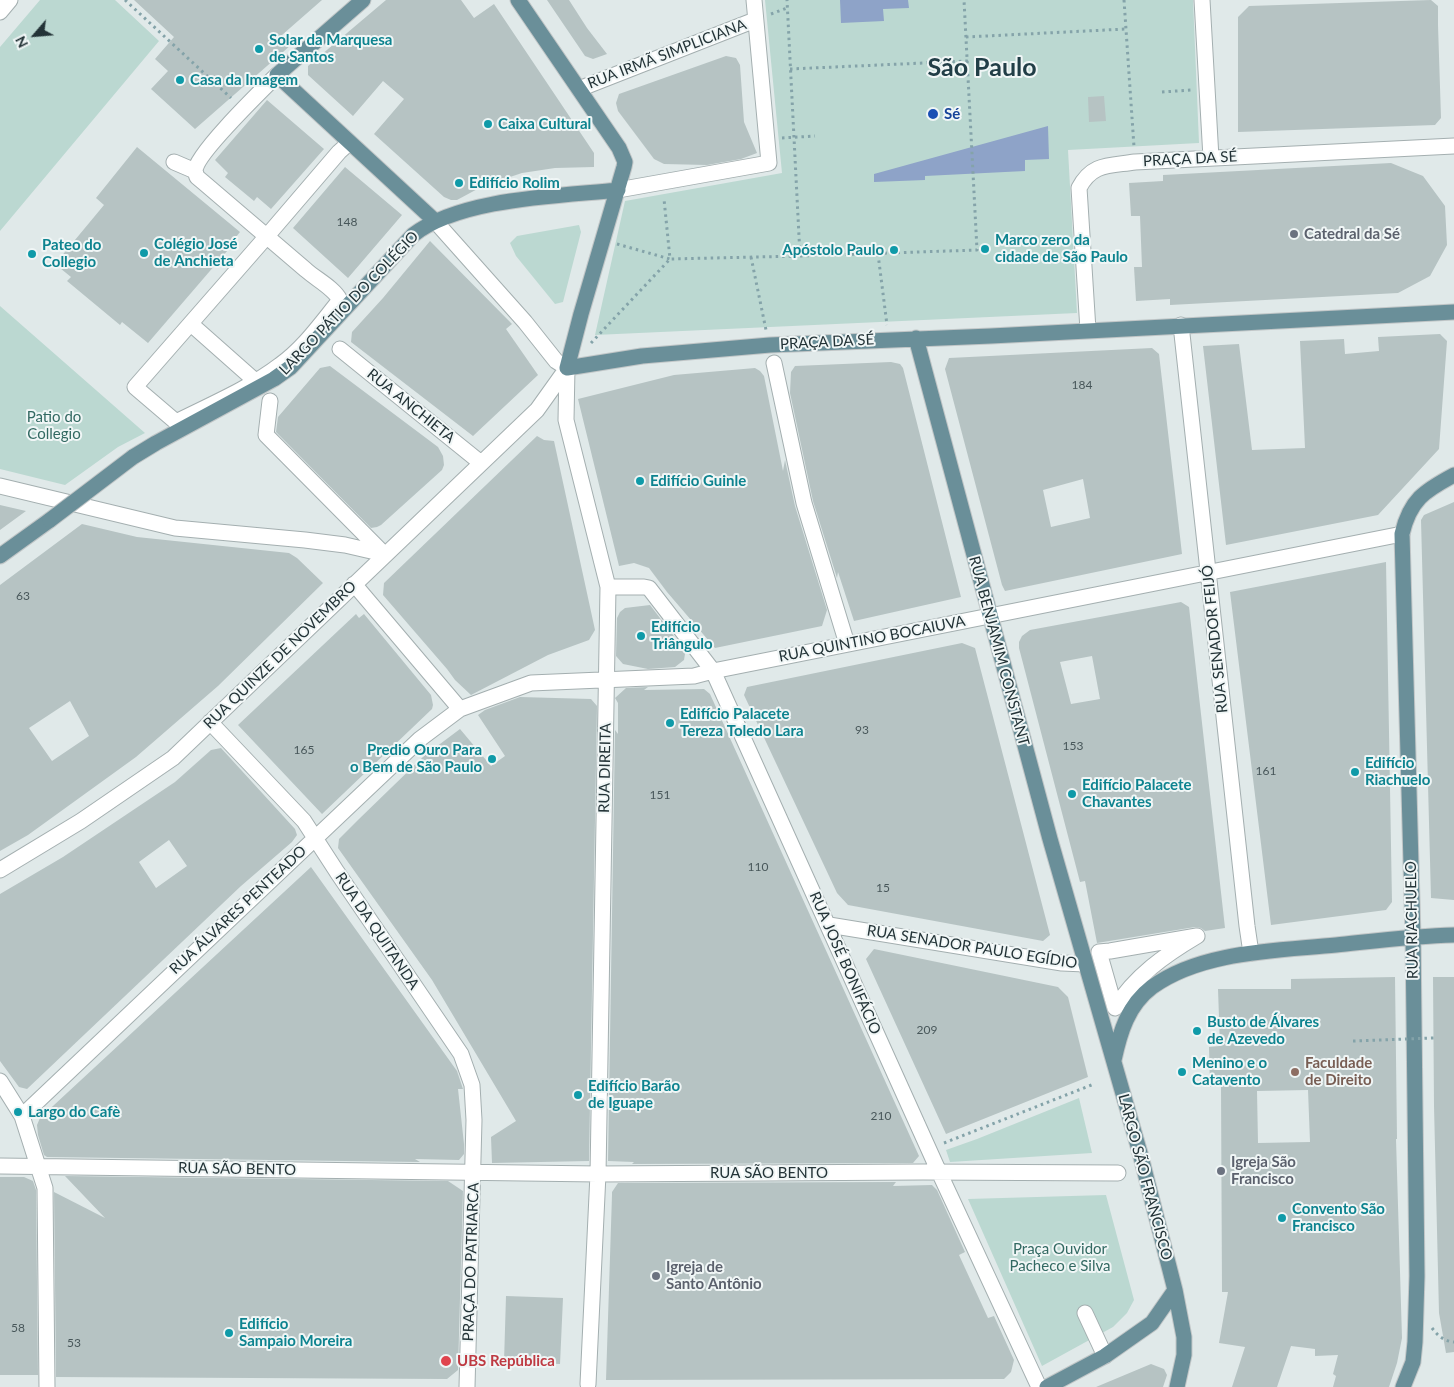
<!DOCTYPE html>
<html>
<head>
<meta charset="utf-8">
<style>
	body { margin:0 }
	#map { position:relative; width:1454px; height:1387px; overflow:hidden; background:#e0e9e9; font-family:Lato,sans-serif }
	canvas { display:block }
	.north { position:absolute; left:10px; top:10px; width:50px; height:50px; -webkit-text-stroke:4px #f0f6f6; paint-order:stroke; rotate:243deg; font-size:14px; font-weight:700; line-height:20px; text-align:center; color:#233337 }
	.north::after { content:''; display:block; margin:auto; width:18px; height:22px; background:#233337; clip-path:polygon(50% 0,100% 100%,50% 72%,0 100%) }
</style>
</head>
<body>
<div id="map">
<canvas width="1454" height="1387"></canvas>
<div class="north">N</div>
</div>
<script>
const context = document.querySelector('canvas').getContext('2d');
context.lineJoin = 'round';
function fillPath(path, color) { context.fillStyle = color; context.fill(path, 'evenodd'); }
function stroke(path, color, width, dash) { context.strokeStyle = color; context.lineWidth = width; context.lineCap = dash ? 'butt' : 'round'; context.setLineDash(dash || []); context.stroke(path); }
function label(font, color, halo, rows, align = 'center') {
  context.font = font + ' Lato,sans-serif'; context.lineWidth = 4; context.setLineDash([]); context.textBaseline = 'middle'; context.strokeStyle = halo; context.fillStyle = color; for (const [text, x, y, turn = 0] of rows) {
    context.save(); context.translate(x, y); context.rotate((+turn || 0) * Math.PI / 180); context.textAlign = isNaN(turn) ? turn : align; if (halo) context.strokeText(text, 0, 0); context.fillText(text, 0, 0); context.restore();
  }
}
const green = new Path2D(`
	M 40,0 L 115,0 L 159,41 L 0,231 L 0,47 Z
	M 765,0 L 1193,0 L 1199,143 L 1068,150 L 1077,313 L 595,335 L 625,201 L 782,173 Z
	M 579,225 L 581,232 L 563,302 L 555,304 L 516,256 L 510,243 L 517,236 Z
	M 0,306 L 145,433 L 118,447 L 65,485 L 0,469 Z
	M 1079,1098 L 1092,1153 L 950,1162 L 946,1150 L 977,1139 Z
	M 1106,1195 L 1134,1300 L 1127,1313 L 1113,1327 L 1042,1366 L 968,1199 Z`);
const water = new Path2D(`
	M 840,0 L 908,0 L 909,8 L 883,9 L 884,21 L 841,23 Z
	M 1048,126 L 1049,159 L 1025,160 L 1025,171 L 925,176 L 925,180 L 874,182 L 874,174 Z`);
const building = new Path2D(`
	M 134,0 L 322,0 L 282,35 L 291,45 L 195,129 L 151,89 L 168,71 L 155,59 L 174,37 Z
	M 386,0 L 461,0 L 474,18 L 494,4 L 594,153 L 594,167 L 555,168 L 522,173 L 483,186 L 457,200 L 451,200 L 444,197 L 374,134 L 404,99 L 383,81 L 353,116 L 308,75 L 308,66 Z
	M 547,0 L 569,0 L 587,28 L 607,54 L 593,59 L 585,56 Z
	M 1431,0 L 1438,6 L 1438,25 L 1441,118 L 1435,125 L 1238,132 L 1238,17 L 1249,6 Z
	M 726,56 L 736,58 L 740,65 L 744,122 L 757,153 L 741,159 L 707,165 L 664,164 L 654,159 L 618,111 L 616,103 L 619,94 Z
	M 1104,96 L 1106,121 L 1089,122 L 1088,97 Z
	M 267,100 L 324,149 L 271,209 L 257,197 L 254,201 L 225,177 L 228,173 L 215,160 Z
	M 137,147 L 240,232 L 232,242 L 234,243 L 148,343 L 122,322 L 120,325 L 67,281 L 71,277 L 55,264 L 104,205 L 96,198 Z
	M 1391,163 L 1423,176 L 1445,206 L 1447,245 L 1430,276 L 1398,293 L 1170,305 L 1170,299 L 1136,301 L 1134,267 L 1142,267 L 1140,216 L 1131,216 L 1129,183 L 1163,181 L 1163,175 Z
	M 345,167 L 402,215 L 348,278 L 293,228 Z
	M 430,241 L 512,324 L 506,329 L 538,375 L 473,436 L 351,342 L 352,332 L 383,298 Z
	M 1440,334 L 1447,341 L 1439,449 L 1378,515 L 1226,545 L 1203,346 L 1239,344 L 1252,450 L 1305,448 L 1300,341 L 1344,339 L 1345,354 L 1379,351 L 1378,337 Z
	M 1152,348 L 1159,354 L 1182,554 L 1005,591 L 1002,585 L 945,369 L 949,358 ZM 1083,479 L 1090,518 L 1051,527 L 1043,490 Z
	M 891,362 L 900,364 L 903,368 L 961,597 L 854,621 L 838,572 L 837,578 L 813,501 L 790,393 L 791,372 L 795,366 Z
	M 330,366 L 438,447 L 443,456 L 444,465 L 442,470 L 381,525 L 377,527 L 371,528 L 276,432 L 278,417 L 320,368 Z
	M 755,368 L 760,371 L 764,376 L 783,471 L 785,460 L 795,506 L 827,610 L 822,626 L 715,648 L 667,592 L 649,568 L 634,563 L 619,566 L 578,399 L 674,375 Z
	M 537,436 L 544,440 L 554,441 L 595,630 L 589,640 L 548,655 L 471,695 L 455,680 L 447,669 L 383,595 L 384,583 Z
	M 1454,502 L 1454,900 L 1431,898 L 1421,520 L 1424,515 Z
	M 0,505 L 26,511 L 0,530 Z
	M 82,524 L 137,537 L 289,553 L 297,558 L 323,583 L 218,686 L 136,757 L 28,835 L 0,851 L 0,585 ZM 70,701 L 89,736 L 52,761 L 29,728 Z
	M 1386,562 L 1392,902 L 1386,910 L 1271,925 L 1230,592 Z
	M 1181,602 L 1189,607 L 1225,928 L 1205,931 L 1201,928 L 1195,927 L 1097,943 L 1085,881 L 1080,882 L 1019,648 L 1019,642 L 1022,636 L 1030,630 ZM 1092,656 L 1100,699 L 1071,704 L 1060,662 Z
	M 650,605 L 683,648 L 685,654 L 684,660 L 675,667 L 648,669 L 623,664 L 616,656 L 617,618 L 620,612 L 625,608 Z
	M 356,614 L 359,618 L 364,614 L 431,695 L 433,705 L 432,709 L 322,814 L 238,725 Z
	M 962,643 L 975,648 L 1050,935 L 1043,941 L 848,905 L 837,893 L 744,695 L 747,687 Z
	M 648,687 L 644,690 L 704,689 L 710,694 L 919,1156 L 913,1163 L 632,1164 L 634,1162 L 608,1161 L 615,730 L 618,734 L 618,703 L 615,698 L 626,688 Z
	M 520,697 L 591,699 L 597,706 L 589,1161 L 492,1163 L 491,1137 L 516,1121 L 432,980 L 338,848 L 339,839 L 359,819 L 424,756 L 460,729 L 491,766 L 505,756 L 478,715 L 485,710 Z
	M 221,748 L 295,829 L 297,835 L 292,842 L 241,886 L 27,1089 L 19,1087 L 0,1061 L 0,894 L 63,857 L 175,782 L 211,750 ZM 169,840 L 187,866 L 156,888 L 139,862 Z
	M 311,867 L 457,1071 L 463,1089 L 458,1089 L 464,1144 L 464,1154 L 459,1160 L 415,1159 L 420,1162 L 47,1157 L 44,1155 L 38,1135 L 37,1125 L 40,1118 Z
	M 874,949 L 1058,987 L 1068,997 L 1088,1077 L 946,1134 L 866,959 Z
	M 1395,977 L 1397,1139 L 1396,1139 L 1402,1338 L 1397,1363 L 1389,1387 L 1333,1387 L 1336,1376 L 1333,1374 L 1338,1355 L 1315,1356 L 1315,1349 L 1291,1346 L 1277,1387 L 1232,1387 L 1245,1347 L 1219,1343 L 1228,1292 L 1222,1292 L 1221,1086 L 1210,1087 L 1209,1047 L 1220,1046 L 1218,989 L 1291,989 L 1291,979 ZM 1308,1090 L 1310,1142 L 1258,1143 L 1257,1091 Z
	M 1433,977 L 1454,977 L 1454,1352 L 1446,1353 L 1439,1313 L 1434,1106 Z
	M 65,1176 L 448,1181 L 463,1191 L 458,1370 L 447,1379 L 56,1377 L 54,1192 L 105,1218 Z
	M 0,1177 L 24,1177 L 33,1181 L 36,1190 L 38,1375 L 0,1375 Z
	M 896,1182 L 893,1186 L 932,1185 L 937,1190 L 965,1252 L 959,1255 L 988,1318 L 994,1316 L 1014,1360 L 1011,1372 L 1004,1379 L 606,1380 L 612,1195 L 612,1192 L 618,1183 Z
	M 506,1296 L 563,1298 L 560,1364 L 504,1362 Z
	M 1151,1364 L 1164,1369 L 1167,1375 L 1163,1387 L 1096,1387 Z`);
const path = new Path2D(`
	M 125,0 L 231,98
	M 1124,0 L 1134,147
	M 771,14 L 787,8
	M 966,37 L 1126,29
	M 790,69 L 968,61
	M 1162,92 L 1191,90
	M 782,138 L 815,136
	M 617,244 L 670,259 L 664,199
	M 878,254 L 887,325
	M 800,256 L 977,250 L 964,0
	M 751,257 L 766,330
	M 591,343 L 670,259 L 800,256 L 787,0
	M 944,1143 L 1094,1084
	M 1432,1328 C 1438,1336 1444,1341 1454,1342`);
const minor = new Path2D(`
	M 1202,0 L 1211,158
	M 0,12 L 10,0
	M 277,75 C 262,90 196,154 195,171 L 197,177 L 203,182 C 237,211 272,241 306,270 C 316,279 334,288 340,300 C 321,323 304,348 280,365 C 250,388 210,405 176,422 L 135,387 L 260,244 L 267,236 L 339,152 L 349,143
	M 579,89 L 755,20
	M 174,162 L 195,171
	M 618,190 L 769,163 L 754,0
	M 435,221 L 525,322 L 556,361 L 567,368
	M 191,324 L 252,378
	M 1181,325 L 1247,926 L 1251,953
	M 1088,330 L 1079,188 C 1092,163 1109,166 1135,162 L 1454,146
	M 340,349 L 481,463
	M 774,363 L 804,503 L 847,644
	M 567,368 L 566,420 L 608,587 L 598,1174 L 588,1384
	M 270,401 L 266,435 L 384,554
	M 0,486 L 175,528 L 305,540 L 345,545 L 384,554
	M 354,584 L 460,709
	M 608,587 L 644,587 L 649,588 L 713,671 L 939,1172 L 1039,1387
	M 210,722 L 304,821 L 337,872 L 461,1054 L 472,1085 L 474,1120 L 467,1387
	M 0,870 L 81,821 L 173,758 L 537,410 L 567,368
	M 829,925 L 1062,963 L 1085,964
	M 1197,936 C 1165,955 1135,976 1115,1008 L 1099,952 L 1110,951 Z
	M 0,1081 L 22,1116 L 45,1188 L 47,1387
	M 22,1116 L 420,739 L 460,709 L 531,683 L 694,676 L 713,671 L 1402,534
	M 0,1166 L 598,1174 L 923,1172 L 1118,1173
	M 1085,1313 L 1105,1356`);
const major = new Path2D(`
	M 363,0 L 277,75 L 435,221
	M 518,0 L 619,148 L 625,162 L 624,167 L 581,314 L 567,368 L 642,356 L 770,345 L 991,336 L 1454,312
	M 916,338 L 1050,839 L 1140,1153 L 1175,1290 L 1184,1337 L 1184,1355 L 1177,1387
	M 133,457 L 156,443 L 274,379 L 291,367 L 413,235 C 460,198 560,196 618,190
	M 0,556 L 50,520
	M 1114,1060 C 1120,1032 1128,1005 1152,987 C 1202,951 1276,951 1336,945 C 1375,941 1414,936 1454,935
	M 1047,1387 L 1105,1356 L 1152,1323 L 1175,1290
	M 1403,1387 L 1413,1362 L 1415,1342 L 1417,1276 L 1413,937 L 1402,534 C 1410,500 1424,491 1454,475`);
const pathBridge = new Path2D(`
	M 1353,1041 L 1434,1038`);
const majorBridge = new Path2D(`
	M 50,520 L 133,457`);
const markers = [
	[259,49,5,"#0f9aa8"],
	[180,80,5,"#0f9aa8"],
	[933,114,6,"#1a4fb4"],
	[488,124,5,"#0f9aa8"],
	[459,183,5,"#0f9aa8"],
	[1294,234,5,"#6b7280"],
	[985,249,5,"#0f9aa8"],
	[894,250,5,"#0f9aa8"],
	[144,253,5,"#0f9aa8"],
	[32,254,5,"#0f9aa8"],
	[640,481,5,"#0f9aa8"],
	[641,636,5,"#0f9aa8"],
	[670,723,5,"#0f9aa8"],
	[492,759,5,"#0f9aa8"],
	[1355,772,5,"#0f9aa8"],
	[1072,794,5,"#0f9aa8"],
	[1197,1031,5,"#0f9aa8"],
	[1182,1072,5,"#0f9aa8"],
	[1295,1072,5,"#8d6e63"],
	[578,1095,5,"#0f9aa8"],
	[18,1112,5,"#0f9aa8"],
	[1221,1171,5,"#6b7280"],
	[1282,1218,5,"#0f9aa8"],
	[656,1276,5,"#6b7280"],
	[229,1333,5,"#0f9aa8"],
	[446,1361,6,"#e0444e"]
];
const numberNames = [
	["148",347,222],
	["184",1082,385],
	["63",23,596],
	["93",862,730],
	["153",1073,746],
	["165",304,750],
	["161",1266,771],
	["151",660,795],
	["110",758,867],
	["15",883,888],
	["209",927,1030],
	["210",881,1116],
	["58",18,1328],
	["53",74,1343]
];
const cultureNames = [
	["Solar da Marquesa",269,40],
	["de Santos",269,57],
	["Casa da Imagem",190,80],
	["Caixa Cultural",498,124],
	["Edifício Rolim",469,183],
	["Marco zero da",995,240],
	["cidade de São Paulo",995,257],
	["Colégio José",154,244],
	["de Anchieta",154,261],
	["Pateo do",42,245],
	["Collegio",42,262],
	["Apóstolo Paulo",884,250,"right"],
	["Edifício Guinle",650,481],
	["Edifício",651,627],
	["Triângulo",651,644],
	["Edifício Palacete",680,714],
	["Tereza Toledo Lara",680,731],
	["Predio Ouro Para",482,750,"right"],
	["o Bem de São Paulo",482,767,"right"],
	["Edifício",1365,763],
	["Riachuelo",1365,780],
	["Edifício Palacete",1082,785],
	["Chavantes",1082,802],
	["Busto de Álvares",1207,1022],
	["de Azevedo",1207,1039],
	["Menino e o",1192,1063],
	["Catavento",1192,1080],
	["Edifício Barão",588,1086],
	["de Iguape",588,1103],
	["Largo do Cafè",28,1112],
	["Convento São",1292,1209],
	["Francisco",1292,1226],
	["Edifício",239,1324],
	["Sampaio Moreira",239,1341]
];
const streetNames = [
	["RUA IRMÃ SIMPLICIANA",667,54,-21],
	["PRAÇA DA SÉ",1190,159,-3],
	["LARGO PÁTIO DO COLÉGIO",349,303,-46],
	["PRAÇA DA SÉ",827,342,-3],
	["RUA ANCHIETA",411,406,39],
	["RUA QUINTINO BOCAIUVA",872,639,-11],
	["RUA SENADOR FEIJÓ",1215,639,-96],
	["RUA BENJAMIM CONSTANT",999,651,75],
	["RUA QUINZE DE NOVEMBRO",280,655,-44],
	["RUA DIREITA",605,768,-89],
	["RUA ÁLVARES PENTEADO",238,910,-43],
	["RUA RIACHUELO",1412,920,-91],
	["RUA DA QUITANDA",377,931,56],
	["RUA SENADOR PAULO EGÍDIO",972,947,9],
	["RUA JOSÉ BONIFÁCIO",845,963,66],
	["RUA SÃO BENTO",237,1169,1],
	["RUA SÃO BENTO",769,1173],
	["LARGO SÃO FRANCISCO",1145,1177,75],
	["PRAÇA DO PATRIARCA",471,1262,-88]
];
const transitNames = [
	["Sé",944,114]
];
const worshipNames = [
	["Catedral da Sé",1304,234],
	["Igreja São",1231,1162],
	["Francisco",1231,1179],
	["Igreja de",666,1267],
	["Santo Antônio",666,1284]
];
const parkNames = [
	["Patio do",54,417],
	["Collegio",54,434],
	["Praça Ouvidor",1060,1249],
	["Pacheco e Silva",1060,1266]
];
const educationNames = [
	["Faculdade",1305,1063],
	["de Direito",1305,1080]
];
const healthNames = [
	["UBS República",457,1361]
];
const townNames = [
	["São Paulo",982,68]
];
fillPath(green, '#bbd8d1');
fillPath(water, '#8ea3c8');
fillPath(building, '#b6c3c3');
stroke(minor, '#a4afb0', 17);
stroke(major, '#c1c6c7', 17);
stroke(path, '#84a3a9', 3, [2.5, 4]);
stroke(minor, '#fff', 15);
stroke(major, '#6a8f99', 15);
stroke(majorBridge, '#c1c6c7', 17, []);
stroke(pathBridge, '#84a3a9', 3, [2.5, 4]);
stroke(majorBridge, '#6a8f99', 15);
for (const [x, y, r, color] of markers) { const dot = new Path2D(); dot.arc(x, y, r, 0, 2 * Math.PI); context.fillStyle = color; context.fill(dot); stroke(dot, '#f0f6f6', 2); }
label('12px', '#48575a', null, numberNames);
label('bold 15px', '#0d838f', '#f0f6f6', cultureNames, 'left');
label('15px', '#233337', '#f0f6f6', streetNames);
label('bold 15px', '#164399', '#f0f6f6', transitNames, 'left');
label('bold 15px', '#5b616d', '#f0f6f6', worshipNames, 'left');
label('15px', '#326962', '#f0f6f6', parkNames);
label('bold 15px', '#785e54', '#f0f6f6', educationNames, 'left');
label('bold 15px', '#be3a42', '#f0f6f6', healthNames, 'left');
label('bold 25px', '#213e47', '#f0f6f6', townNames);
</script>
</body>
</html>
